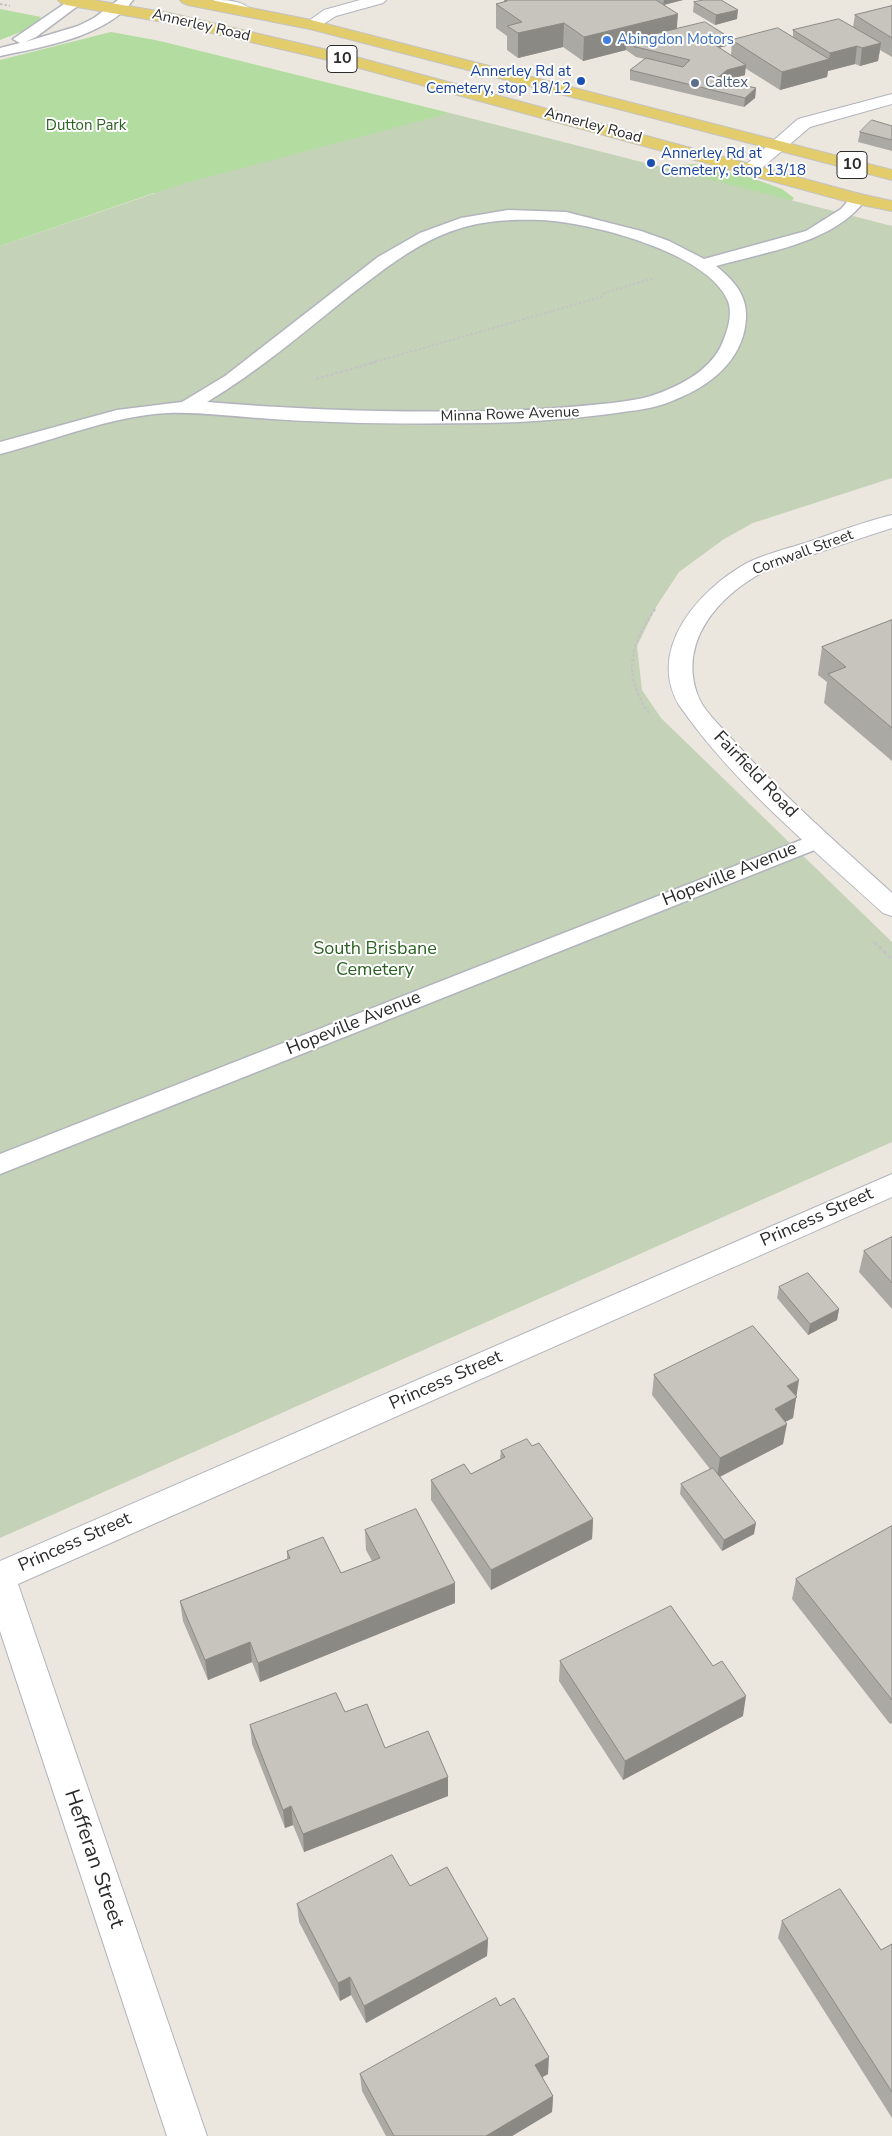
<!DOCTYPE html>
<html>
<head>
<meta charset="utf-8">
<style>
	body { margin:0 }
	canvas { display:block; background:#ebe6de }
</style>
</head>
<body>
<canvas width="892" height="2136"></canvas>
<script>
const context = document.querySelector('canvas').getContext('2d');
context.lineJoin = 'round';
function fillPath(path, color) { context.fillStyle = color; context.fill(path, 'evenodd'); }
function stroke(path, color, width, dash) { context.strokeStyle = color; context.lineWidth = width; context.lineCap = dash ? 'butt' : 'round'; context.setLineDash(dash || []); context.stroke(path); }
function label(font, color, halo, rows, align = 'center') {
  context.font = font + ' "Nunito Sans",sans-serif'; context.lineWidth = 4; context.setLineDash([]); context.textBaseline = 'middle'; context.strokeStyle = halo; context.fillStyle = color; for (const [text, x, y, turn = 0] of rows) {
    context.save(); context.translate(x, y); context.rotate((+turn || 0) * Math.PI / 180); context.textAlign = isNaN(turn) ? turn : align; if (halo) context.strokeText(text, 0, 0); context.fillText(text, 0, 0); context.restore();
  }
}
const green = new Path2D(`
	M 0,9 L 41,17 L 33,27 L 0,40 Z
	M 111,32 L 160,41 L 450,113 L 437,117 L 652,175 L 679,165 L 695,164 L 749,177 L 782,189 L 794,198 L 788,205 L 154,193 L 0,246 L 0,60 Z`);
const cemetery = new Path2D(`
	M 450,113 L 892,226 L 892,478 L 753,523 L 724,539 L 679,572 L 656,607 L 637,646 L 642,690 L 661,718 L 892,942 L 892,1142 L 0,1538 L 0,246 L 182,184 Z`);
const pathFar2 = new Path2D(`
	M 0,4 L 10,6
	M 371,363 L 601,297 L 604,293 L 654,278`);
const pathFar1 = new Path2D(`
	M 316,379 L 376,362
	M 649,713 C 622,675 630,645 655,609`);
const path = new Path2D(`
	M 874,942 L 892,959`);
const lane = new Path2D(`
	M 70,0 L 82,0 L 83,2 L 36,37 L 25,42 L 78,26 L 94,18 L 118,0 L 133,0 C 107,37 41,47 0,56 L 0,48 L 20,43 L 13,39 Z
	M 858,194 L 864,196 L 866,199 C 835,243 765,252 716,266 C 741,286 752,304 743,336 C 732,372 698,392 664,404 C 646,410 628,411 609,414 C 569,419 529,422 488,423 C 412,424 335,424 259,418 C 228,416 199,412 168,413 C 110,416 55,440 0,454 L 0,442 L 117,410 L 182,402 L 225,376 L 378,257 L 420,233 L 461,218 L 508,210 L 566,212 L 641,231 L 669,241 L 704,259 L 806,231 L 841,209 L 852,196 ZM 541,220 C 589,222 708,252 728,301 C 732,312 729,326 725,336 C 715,369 681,386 651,396 C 638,400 625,401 612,403 C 572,407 533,411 493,411 C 397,413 302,410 207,402 C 257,372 303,333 349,296 C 383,270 417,242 458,229 C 485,220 513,219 541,220 Z
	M 819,833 L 827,835 L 830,840 L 827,845 L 0,1174 L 0,1154 Z`);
const street = new Path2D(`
	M 360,0 L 386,0 L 383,3 L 336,16 L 317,28 L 305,28 L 303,25 L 324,10 Z
	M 892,94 L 892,104 L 810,127 L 756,173 L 750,174 L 744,173 L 741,169 L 798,119 Z
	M 892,1174 L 892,1197 L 18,1584 L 207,2136 L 167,2136 L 0,1631 L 0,1561 Z`);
const secondary = new Path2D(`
	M 213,0 C 226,0 243,0 252,11 L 249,14 C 238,17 226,8 216,3 Z
	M 892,515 L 892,528 C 864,537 837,546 809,556 C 794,561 778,564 763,572 C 719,596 679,640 697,693 C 702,710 720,725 731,738 C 781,794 837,843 892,893 L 892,916 L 883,913 C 814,850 732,782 679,705 C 646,648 700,589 747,563 C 765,554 786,549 805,543 C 834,533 863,522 892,515 Z`);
const primary = new Path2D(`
	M 58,0 L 93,0 L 169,13 L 345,54 L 860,194 L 892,201 L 892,211 L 852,203 L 341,63 L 169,23 L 66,5 L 61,3 Z
	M 180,0 L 211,0 L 311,20 L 892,170 L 892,180 L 310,29 L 188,5 L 183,3 Z`);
const wall = new Path2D(`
	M 504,0 L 683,0 L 664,5 L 677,29 L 727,36 L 726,46 L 719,48 L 731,56 L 732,40 L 793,37 L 793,30 L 853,27 L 855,15 L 892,6 L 892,57 L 880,50 L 878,61 L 860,66 L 855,64 L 828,71 L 827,77 L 780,90 L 745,68 L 745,75 L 726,80 L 724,81 L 756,88 L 755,98 L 744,107 L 630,80 L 630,70 L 645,59 L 636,57 L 626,50 L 583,61 L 563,47 L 518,58 L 507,50 L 507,36 L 496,28 L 496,4 L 504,2 Z
	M 694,2 L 737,19 L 715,25 L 693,12 Z
	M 892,126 L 892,151 L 858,142 L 860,132 Z
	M 892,620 L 892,761 L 824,703 L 827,682 L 818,675 L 822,647 Z
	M 892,1237 L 892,1309 L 859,1272 L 864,1251 Z
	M 779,1287 L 839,1309 L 837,1320 L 808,1335 L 777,1298 Z
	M 654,1375 L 796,1396 L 793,1418 L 785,1422 L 783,1444 L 720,1477 L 754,1534 L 722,1551 L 680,1494 L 681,1484 L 710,1469 L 652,1395 Z
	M 501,1451 L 593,1519 L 592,1539 L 491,1590 L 431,1500 L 431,1480 L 471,1474 L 500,1459 Z
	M 892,1526 L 892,1723 L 890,1724 L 792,1599 L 796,1579 Z
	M 365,1530 L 455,1603 L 260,1682 L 252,1662 L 208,1680 L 183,1621 L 180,1601 L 287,1559 L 287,1551 L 341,1573 L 372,1561 L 366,1550 Z
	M 560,1661 L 743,1716 L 623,1780 L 559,1681 Z
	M 345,1712 L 385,1748 L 448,1777 L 448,1796 L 304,1852 L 293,1825 L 285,1828 L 252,1744 L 250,1725 Z
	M 410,1886 L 488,1939 L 487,1956 L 366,2023 L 351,1995 L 340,2001 L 299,1922 L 297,1904 Z
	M 782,1921 L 881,1950 L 892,1944 L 892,2118 L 778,1938 Z
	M 500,2006 L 548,2074 L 542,2077 L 553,2096 L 552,2112 L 512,2136 L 386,2136 L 362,2091 L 360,2074 Z`);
const shadedWall = new Path2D(`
	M 664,0 L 683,0 L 663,5 Z
	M 738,10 L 737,19 L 715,25 L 716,15 Z
	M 678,14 L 676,38 L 636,48 L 626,41 L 626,50 L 583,61 L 584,37 Z
	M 564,23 L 563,47 L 518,58 L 518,33 Z
	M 727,36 L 726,46 L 708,50 L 709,41 Z
	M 881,43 L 878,61 L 860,66 L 862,48 Z
	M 857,46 L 855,64 L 828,71 L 827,77 L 780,90 L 782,72 L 829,59 L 830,53 Z
	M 746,65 L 745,75 L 726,80 L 715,89 L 716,79 L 727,70 Z
	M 756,88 L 755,98 L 744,107 L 745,98 Z
	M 839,1309 L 837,1320 L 808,1335 L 810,1324 Z
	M 799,1380 L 793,1418 L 771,1429 L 775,1409 L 787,1386 Z
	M 787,1424 L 783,1444 L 717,1478 L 720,1458 Z
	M 593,1519 L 592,1539 L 491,1590 L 491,1570 Z
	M 756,1523 L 754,1534 L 722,1551 L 724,1540 Z
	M 455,1583 L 455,1603 L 260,1682 L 258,1663 Z
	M 250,1642 L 252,1662 L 208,1680 L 205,1660 Z
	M 746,1696 L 743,1716 L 623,1780 L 625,1761 Z
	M 448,1777 L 448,1796 L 304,1852 L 303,1834 Z
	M 291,1806 L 293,1825 L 285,1828 L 283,1810 Z
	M 488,1939 L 487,1956 L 366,2023 L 364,2006 Z
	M 350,1977 L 351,1995 L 340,2001 L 338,1983 Z
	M 549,2057 L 548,2074 L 534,2082 L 535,2065 Z
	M 553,2096 L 552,2112 L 512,2136 L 486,2136 Z`);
const building = new Path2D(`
	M 505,0 L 656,0 L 678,14 L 584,37 L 564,23 L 518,33 L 507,26 L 522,22 L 496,4 L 507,1 Z
	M 704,0 L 721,0 L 738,10 L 716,15 L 694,2 Z
	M 892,6 L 892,38 L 855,15 Z
	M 839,19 L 881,43 L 862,48 L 857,46 L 830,53 L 793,30 Z
	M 705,22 L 727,36 L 709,41 L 746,65 L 727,70 L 716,79 L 756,88 L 745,98 L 630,70 L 646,58 L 683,67 L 690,60 L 636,47 L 626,41 Z
	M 778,28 L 829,59 L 782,72 L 732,40 Z
	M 872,120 L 892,126 L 892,140 L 860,132 Z
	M 892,620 L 892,728 L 828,674 L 846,667 L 822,647 Z
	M 892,1237 L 892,1283 L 864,1251 Z
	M 808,1273 L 839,1309 L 810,1324 L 779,1287 Z
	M 753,1326 L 799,1380 L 787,1386 L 797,1397 L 775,1409 L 787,1424 L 720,1458 L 654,1375 Z
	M 527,1439 L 532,1446 L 539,1443 L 593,1519 L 491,1570 L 431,1480 L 464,1464 L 471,1474 L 505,1457 L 501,1451 Z
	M 713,1468 L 756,1523 L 724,1540 L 681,1484 Z
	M 416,1509 L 455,1583 L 258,1663 L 250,1642 L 205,1660 L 180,1601 L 290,1558 L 287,1551 L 323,1537 L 341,1573 L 380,1558 L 365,1530 Z
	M 892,1526 L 892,1700 L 796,1579 Z
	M 671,1606 L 713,1666 L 722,1661 L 746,1696 L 625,1761 L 560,1661 Z
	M 336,1693 L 345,1712 L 367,1704 L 385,1748 L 428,1731 L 448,1777 L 303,1834 L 291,1806 L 283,1810 L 250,1725 Z
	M 392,1855 L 410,1886 L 447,1867 L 488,1939 L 364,2006 L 350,1977 L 338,1983 L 297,1904 Z
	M 840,1889 L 881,1950 L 892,1944 L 892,2092 L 782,1921 Z
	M 496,1998 L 500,2006 L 514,1998 L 549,2057 L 535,2065 L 553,2096 L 486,2136 L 394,2136 L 360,2074 Z`);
const markers = [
	[607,40,5,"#3f7fe0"],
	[581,81,5,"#1a4fb4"],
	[695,83,5,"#5c6f8a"],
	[651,163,5,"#1a4fb4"]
];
const farStreetnames = [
	["Annerley Road",201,26,13],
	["Annerley Road",593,126,15],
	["Minna Rowe Avenue",510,415,-2],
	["Cornwall Street",803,553,-20]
];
const farShopnames = [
	["Abingdon Motors",617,40]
];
const farTransitnames = [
	["Annerley Rd at",571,72],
	["Cemetery, stop 18/12",571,89],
	["Annerley Rd at",661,154,"left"],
	["Cemetery, stop 13/18",661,171,"left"]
];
const farServicenames = [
	["Caltex",705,83]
];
const farParknames = [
	["Dutton Park",86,126]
];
const shields = [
	[342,59,30],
	[852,165,30]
];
const shieldNames = [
	["10",342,59],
	["10",852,165]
];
const streetNames = [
	["Fairfield Road",755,775,46],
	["Hopeville Avenue",730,875,-22],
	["Hopeville Avenue",354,1024,-22],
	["Princess Street",817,1218,-24],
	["Princess Street",446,1381,-24],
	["Princess Street",75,1543,-24]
];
const parkNames = [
	["South Brisbane",375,950],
	["Cemetery",375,971]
];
const nearStreetnames = [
	["Hefferan Street",93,1859,71]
];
fillPath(green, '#b2dca0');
fillPath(cemetery, '#c4d3b7');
stroke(lane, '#b2b4bd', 3);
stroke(street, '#b2b4bd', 2);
stroke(secondary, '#b2b4bd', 2);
stroke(primary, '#c4c4c4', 2);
stroke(pathFar2, '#c4c4c4', 2, [2.5, 2]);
stroke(pathFar1, '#c4c4c4', 2.5, [3, 2]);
stroke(path, '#c4c4c4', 3, [4, 2.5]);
fillPath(lane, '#fff');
fillPath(street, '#fff');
fillPath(secondary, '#fff');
fillPath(primary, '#e2cc6c');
fillPath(wall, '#aba9a3');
fillPath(shadedWall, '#8b8984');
fillPath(building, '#c7c4bd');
stroke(building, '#8b8984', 1);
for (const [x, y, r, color] of markers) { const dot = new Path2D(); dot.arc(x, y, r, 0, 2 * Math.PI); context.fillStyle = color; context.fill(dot); stroke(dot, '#fff', 2); }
label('15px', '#2b2b2b', '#fff', farStreetnames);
label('15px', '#366cbe', '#fff', farShopnames, 'left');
label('15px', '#164399', '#fff', farTransitnames, 'right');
label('15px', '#4e5e75', '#fff', farServicenames, 'left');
label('15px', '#2c6122', '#fff', farParknames);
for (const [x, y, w] of shields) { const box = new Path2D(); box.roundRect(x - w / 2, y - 13.5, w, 27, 4); context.fillStyle = '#fff'; context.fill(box); stroke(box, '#2b2b2b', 1); }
label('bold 16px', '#2b2b2b', null, shieldNames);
label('18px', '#2b2b2b', '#fff', streetNames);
label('18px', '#2c6122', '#fff', parkNames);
label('21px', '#2b2b2b', '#fff', nearStreetnames);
</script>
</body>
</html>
